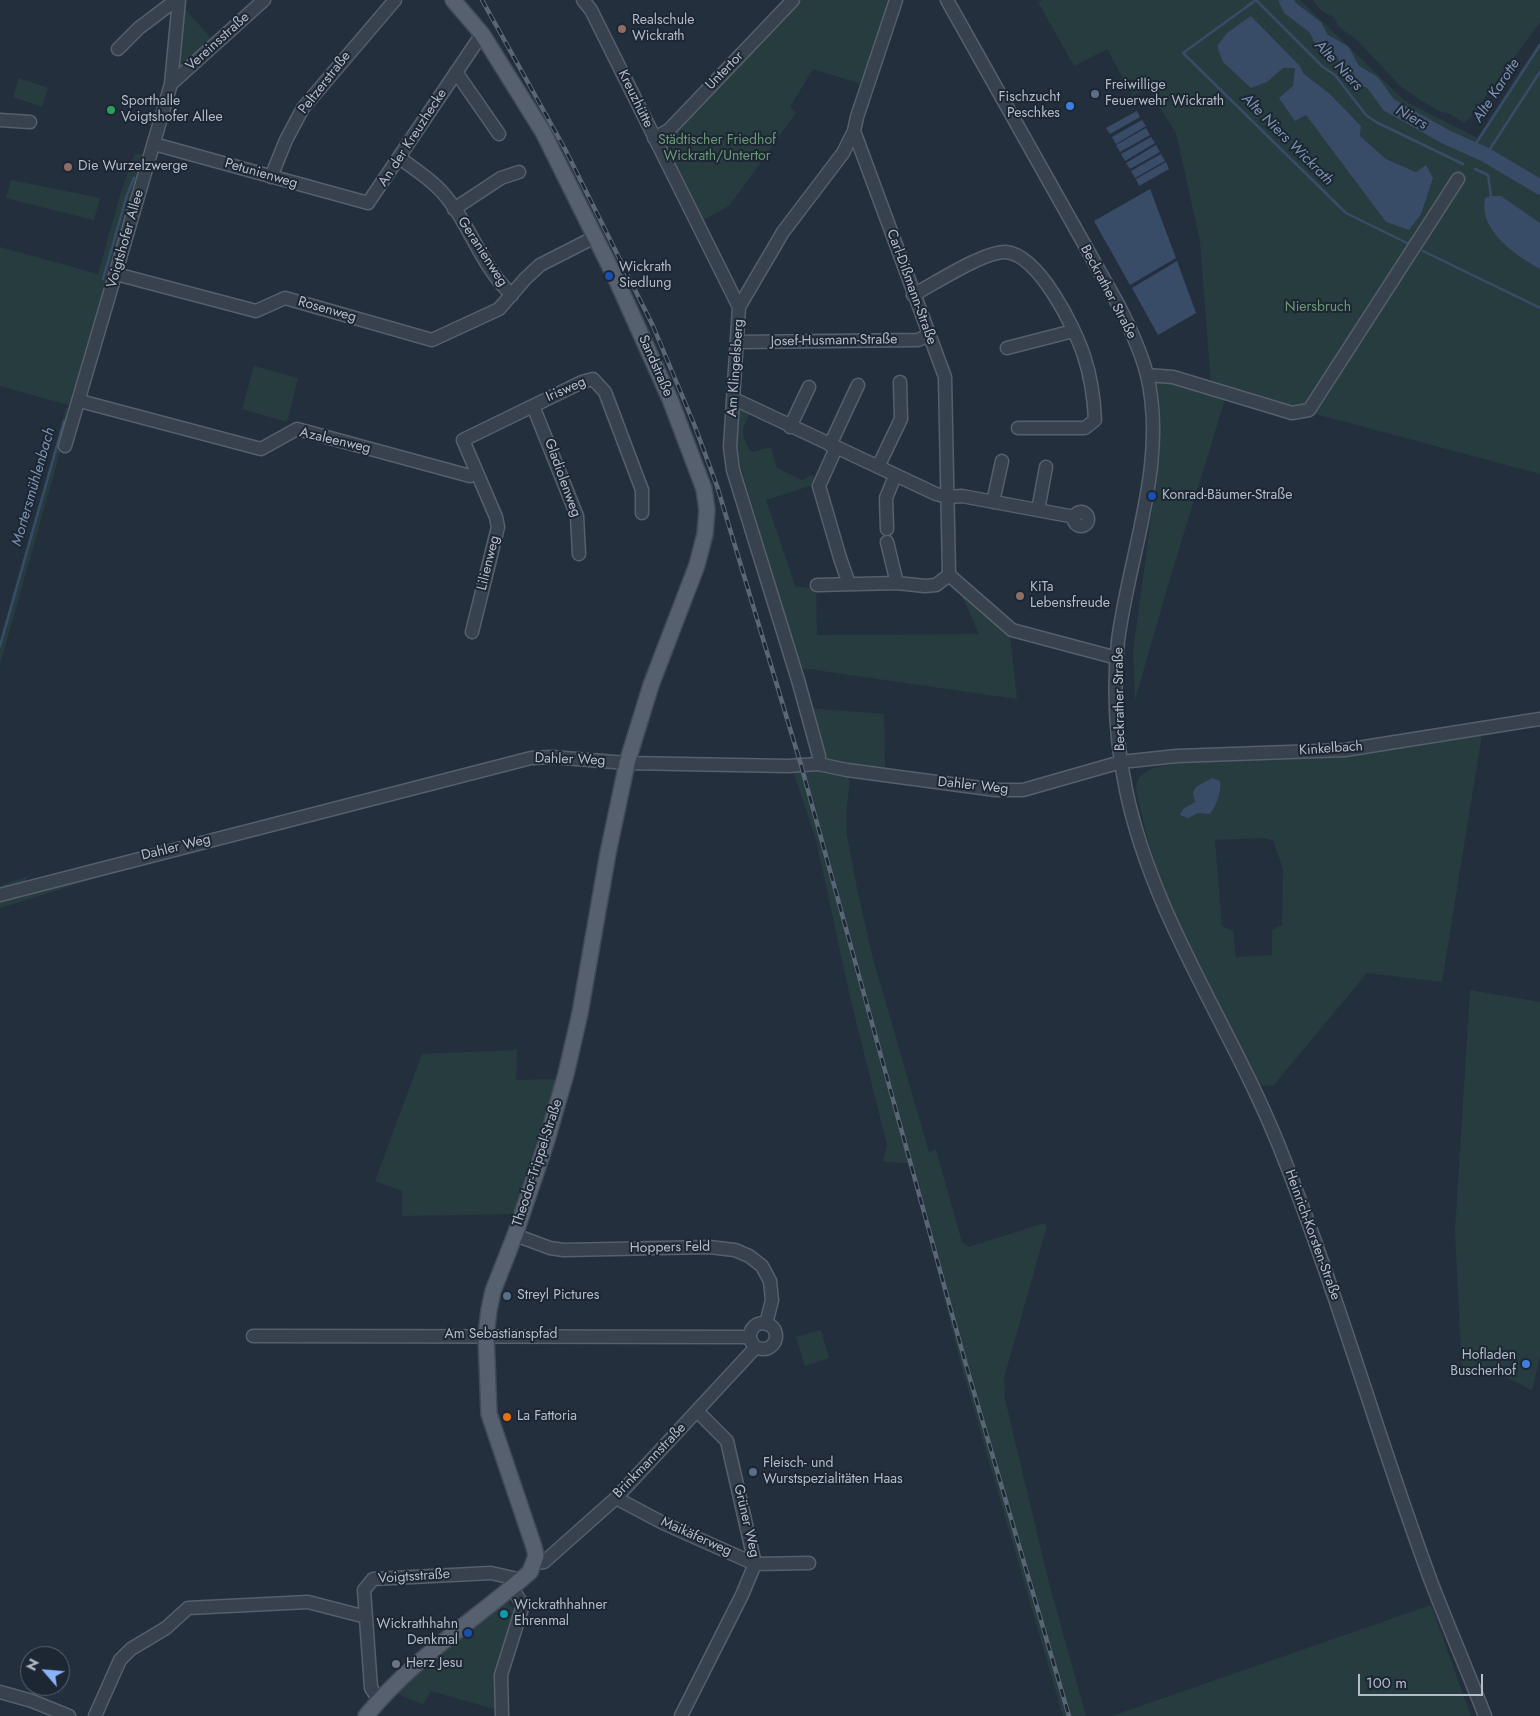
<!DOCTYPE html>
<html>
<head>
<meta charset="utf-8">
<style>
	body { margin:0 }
	#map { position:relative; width:1540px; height:1716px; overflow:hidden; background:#242f3e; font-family:Jost,sans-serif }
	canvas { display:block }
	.north { position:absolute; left:20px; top:1646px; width:50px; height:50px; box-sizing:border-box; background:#1d2633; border:1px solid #59626f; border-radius:50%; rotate:297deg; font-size:14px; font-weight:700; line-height:20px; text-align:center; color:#b4bcc9 }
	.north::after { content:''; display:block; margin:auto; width:18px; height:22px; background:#8ab4f8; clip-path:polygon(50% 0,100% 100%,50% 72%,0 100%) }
	.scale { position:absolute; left:1358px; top:1674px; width:125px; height:22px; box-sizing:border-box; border:2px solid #b4bcc9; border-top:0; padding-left:6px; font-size:15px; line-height:18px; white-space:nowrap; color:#b4bcc9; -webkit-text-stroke:4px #1d2633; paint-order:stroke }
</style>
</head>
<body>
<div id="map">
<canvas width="1540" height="1716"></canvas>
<div class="north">N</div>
<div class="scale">100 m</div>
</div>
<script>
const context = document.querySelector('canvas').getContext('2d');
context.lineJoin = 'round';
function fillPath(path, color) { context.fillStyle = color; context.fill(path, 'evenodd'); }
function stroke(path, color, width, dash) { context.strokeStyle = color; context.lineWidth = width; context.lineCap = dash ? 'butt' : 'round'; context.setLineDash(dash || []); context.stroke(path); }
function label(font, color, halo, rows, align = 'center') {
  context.font = font + ' Jost,sans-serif'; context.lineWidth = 4; context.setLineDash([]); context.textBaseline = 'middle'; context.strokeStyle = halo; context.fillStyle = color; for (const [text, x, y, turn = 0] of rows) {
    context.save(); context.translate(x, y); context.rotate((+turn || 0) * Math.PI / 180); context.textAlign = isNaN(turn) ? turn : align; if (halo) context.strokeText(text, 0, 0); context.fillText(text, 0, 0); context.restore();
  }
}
const green = new Path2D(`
	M 799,0 L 891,0 L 864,85 L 813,69 L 790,107 L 796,113 L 729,206 L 703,220 L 664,142 Z
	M 1042,0 L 1300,0 L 1405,101 L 1477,138 L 1540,41 L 1540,223 L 1528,216 L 1526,261 L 1540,269 L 1540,474 L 1211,386 L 1200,241 L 1176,133 L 1147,88 L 1133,96 L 1107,49 L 1074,66 L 1038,2 ZM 1251,16 L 1299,65 L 1304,74 L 1329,93 L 1361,126 L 1360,136 L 1386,159 L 1416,172 L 1426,166 L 1386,222 L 1306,115 L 1296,121 L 1293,87 L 1296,68 L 1283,68 Z
	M 1312,0 L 1540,0 L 1540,22 L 1470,118 L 1464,123 L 1450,114 L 1436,110 L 1401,87 L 1355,38 L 1340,28 L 1333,17 L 1322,11 Z
	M 184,8 L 213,40 L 185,67 L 181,65 L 180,23 Z
	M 19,78 L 48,88 L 42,107 L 13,97 Z
	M 135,153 L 146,155 L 72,406 L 0,386 L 0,247 L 98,274 L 120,195 Z
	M 11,180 L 100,198 L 94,220 L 6,198 Z
	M 254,366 L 298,378 L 287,422 L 242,409 Z
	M 1151,371 L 1226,396 L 1171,575 L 1135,700 L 1133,651 L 1160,451 Z
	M 738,405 L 751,410 C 743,428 738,435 752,452 L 771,447 L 777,468 L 802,480 L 811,475 L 820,480 L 813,485 L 766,500 L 795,586 L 816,589 L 817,635 L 979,634 L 959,589 L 1010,634 L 1017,699 L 801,668 L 736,451 Z
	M 66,408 L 72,410 L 0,664 L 0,639 Z
	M 808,708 L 884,714 L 885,769 L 824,762 Z
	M 1484,722 L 1442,982 L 1367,973 L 1273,1086 L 1257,1085 C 1211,997 1162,908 1141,811 C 1139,801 1133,786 1139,778 C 1143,772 1151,768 1158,767 C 1217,754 1278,751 1338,745 C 1387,739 1435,730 1484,722 ZM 1263,838 L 1273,840 L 1283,869 L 1282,925 L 1272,930 L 1272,955 L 1236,957 L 1233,931 L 1222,926 L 1215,840 Z
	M 820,768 L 846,774 L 850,782 L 846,814 L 847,835 L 857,888 L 872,955 L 929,1152 L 936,1150 L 962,1242 L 969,1247 L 1044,1223 L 1047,1226 L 1004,1378 L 1005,1399 L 1048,1579 L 1086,1716 L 1063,1716 L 961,1365 L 910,1163 L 883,1162 L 887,1145 L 850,997 L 816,840 L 794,774 Z
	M 93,869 L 90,880 L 0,908 L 0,886 L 28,876 L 23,886 Z
	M 1470,990 L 1540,1002 L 1540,1357 L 1532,1390 L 1497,1373 L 1462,1372 L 1455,1231 Z
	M 517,1050 L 516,1080 L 557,1079 L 513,1214 L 402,1216 L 402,1191 L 375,1181 L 422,1054 Z
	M 821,1330 L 829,1358 L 805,1366 L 796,1337 Z
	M 507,1602 L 516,1611 L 497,1710 L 431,1691 L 423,1705 L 397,1693 L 502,1603 Z
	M 1431,1605 L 1471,1716 L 1112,1716 Z`);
const water = new Path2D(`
	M 1251,16 L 1299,65 L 1304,74 L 1329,93 L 1361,126 L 1360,136 L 1386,159 L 1416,172 L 1426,165 L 1433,178 L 1421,214 L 1409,230 L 1386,222 L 1306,115 L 1295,121 L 1279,98 L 1293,86 L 1295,68 L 1283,68 L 1267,82 L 1251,88 L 1223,62 L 1217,46 L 1227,33 Z
	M 1137,111 L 1140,117 L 1110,134 L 1106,128 Z
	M 1142,120 L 1146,126 L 1116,144 L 1112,137 Z
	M 1146,128 L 1150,135 L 1120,152 L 1116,145 Z
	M 1151,137 L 1155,143 L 1125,161 L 1121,154 Z
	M 1156,145 L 1160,152 L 1130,169 L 1126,163 Z
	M 1161,154 L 1165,161 L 1135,178 L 1131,171 Z
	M 1166,162 L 1169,169 L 1139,186 L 1136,179 Z
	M 1150,189 L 1176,258 L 1130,285 L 1094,221 Z
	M 1491,196 L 1501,196 L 1540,223 L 1540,269 C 1515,255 1478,230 1485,198 Z
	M 1177,261 L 1196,313 L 1158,335 L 1132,288 Z
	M 1212,778 L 1220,781 C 1222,791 1216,806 1210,814 L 1198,813 L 1188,818 L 1180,815 L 1183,809 L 1195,802 L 1193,792 L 1196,787 Z`);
const stream = new Path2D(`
	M 1256,0 L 1183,53 L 1346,213 L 1411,245
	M 1256,0 L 1323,67 L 1335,75 L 1366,115 L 1376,122 L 1463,164
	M 1473,148 L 1540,45
	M 1486,155 L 1540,72
	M 1475,169 L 1488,175 L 1491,196
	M 1423,251 L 1540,308
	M 103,279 L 127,195 L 134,178
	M 0,646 L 64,421`);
const river = new Path2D(`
	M 1286,0 L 1290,8 L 1315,27 L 1322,40 L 1343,52 L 1353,71 L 1373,83 L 1389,105 L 1446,137 L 1486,155 L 1540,187`);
const minor = new Path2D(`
	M 583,0 L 591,10 L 739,307
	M 947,0 L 1119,306 C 1130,328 1141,351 1147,375 C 1168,463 1129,554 1118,641 C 1113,689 1116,742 1126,790 C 1153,919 1231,1026 1279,1146 C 1337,1290 1378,1439 1432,1584 C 1449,1628 1468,1672 1485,1716
	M 118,49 L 139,28 L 176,0
	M 456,72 L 499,134
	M 171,84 L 264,0
	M 0,120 L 30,122
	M 854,131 L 945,377 L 949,575 L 1012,630 L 1117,658
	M 654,138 L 669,130 L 793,0
	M 154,144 L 368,203 L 482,34
	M 400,158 C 414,169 431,179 442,192 C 470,223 481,267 512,295
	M 271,177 L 286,140 L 303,108 L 395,0
	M 454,209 L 501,178 L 519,172
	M 116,274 L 256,311 L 285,298 L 432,340 L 499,309 L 525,279 L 540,265 L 595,237
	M 913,295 C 934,284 984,251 1006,252 C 1039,255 1075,328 1084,356 C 1091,377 1094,398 1095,420 L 1085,428 L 1018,428
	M 738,342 L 918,340 L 929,335
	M 1007,348 L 1073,331
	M 1147,375 L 1173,377 L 1292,413 L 1309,410 L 1458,179
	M 734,399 L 936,494 L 948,497 L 962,496 L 1075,517
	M 80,401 L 261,449 L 297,429 L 470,476 L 476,473
	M 533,406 L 577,516 L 579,554
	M 790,427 L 809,387
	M 830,445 L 858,385
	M 65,446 L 171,84 L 179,0
	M 836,448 L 819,486 L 840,558 L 849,584
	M 878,467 L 901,419 L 900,382
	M 993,502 L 1002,461
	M 1038,510 L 1046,467
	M1074 519a7 7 0 1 1 14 0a7 7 0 1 1-14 0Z
	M 887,529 L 886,498 L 895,476
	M 887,542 L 897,583
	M 817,585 L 897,583 L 925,586 L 936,585 L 949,575
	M 472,632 L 498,527 L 496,517 L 463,440 L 582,382 L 593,379 L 605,392 L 642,490 L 642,513
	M 818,764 L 819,756 L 798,680 L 733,470 L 730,447 L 739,307 L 783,232 L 843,153 L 854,131 L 857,117 L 896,0
	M 0,895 L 531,758 L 552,757 L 627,763 L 788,766 L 818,764 L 847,770 L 996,790 L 1023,790 L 1121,762 L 1177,756 L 1345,750 L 1540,719
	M 515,1235 L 550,1248 L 564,1250 L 709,1247 L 735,1250 L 749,1256 L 762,1266 L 770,1281 L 772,1300 L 766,1324
	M750 1336a13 13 0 1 1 26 0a13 13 0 1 1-26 0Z
	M 253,1336 L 750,1337
	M 616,1498 L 663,1523 L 755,1564 L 809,1563
	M 535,1563 L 544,1562 L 616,1498 L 756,1347
	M 0,1692 L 32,1701 L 69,1716
	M 379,1700 L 371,1688 L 364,1590 L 373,1579 L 491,1573 L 522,1580
	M 95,1716 L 120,1660 L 131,1649 L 166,1628 L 188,1608 L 308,1602 L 366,1617
	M 502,1716 L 501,1675 L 523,1605 L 512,1588
	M 681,1716 L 742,1595 L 755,1564 L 727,1441 L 698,1412`);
const major = new Path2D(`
	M 366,1716 C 411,1660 476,1619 530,1572 L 536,1556 L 534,1547 L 489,1414 L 486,1335 L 489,1310 L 493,1291 L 515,1235 L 546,1143 L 566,1074 L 580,1013 L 608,853 L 627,763 L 651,685 L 697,565 L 705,534 L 707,510 L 704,489 L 670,399 L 616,279 L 543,132 L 482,34 L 453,0`);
const rail = new Path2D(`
	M 482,0 L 565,149 L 653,326 L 694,424 L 717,486 L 801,765 L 966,1365 L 1069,1716`);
const markers = [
	[622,29,5,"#8d6e63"],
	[1095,94,5,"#5c6f8a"],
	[1070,106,5,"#3f7fe0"],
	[111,110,5,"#2e9e5b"],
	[68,167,5,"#8d6e63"],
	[609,276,5,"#1a4fb4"],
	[1152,496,5,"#1a4fb4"],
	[1020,596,5,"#8d6e63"],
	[507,1296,5,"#5c6f8a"],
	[1526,1364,5,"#3f7fe0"],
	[507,1417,5,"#e8710a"],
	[753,1472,5,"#5c6f8a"],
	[504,1614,5,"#0f9aa8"],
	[468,1633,5,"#1a4fb4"],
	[396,1664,5,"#6b7280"]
];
const poiNames = [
	["Realschule",632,21],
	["Wickrath",632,37],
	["Freiwillige",1105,86],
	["Feuerwehr Wickrath",1105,102],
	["Fischzucht",1060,98,"right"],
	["Peschkes",1060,114,"right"],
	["Sporthalle",121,102],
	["Voigtshofer Allee",121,118],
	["Die Wurzelzwerge",78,167],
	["Wickrath",619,268],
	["Siedlung",619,284],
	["Konrad-Bäumer-Straße",1162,496],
	["KiTa",1030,588],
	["Lebensfreude",1030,604],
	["Streyl Pictures",517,1296],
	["Hofladen",1516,1356,"right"],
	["Buscherhof",1516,1372,"right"],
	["La Fattoria",517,1417],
	["Fleisch- und",763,1464],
	["Wurstspezialitäten Haas",763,1480],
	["Wickrathhahner",514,1606],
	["Ehrenmal",514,1622],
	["Wickrathhahn",458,1625,"right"],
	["Denkmal",458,1641,"right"],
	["Herz Jesu",406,1664]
];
const streetNames = [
	["Vereinsstraße",218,42,-42],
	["Untertor",725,71,-46],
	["Peltzerstraße",325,83,-52],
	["Kreuzhütte",635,99,64],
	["An der Kreuzhecke",413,138,-57],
	["Petunienweg",261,174,16],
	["Voigtshofer Allee",126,239,-74],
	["Geranienweg",482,252,57],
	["Carl-Dißmann-Straße",911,287,70],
	["Beckrather Straße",1108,292,62],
	["Rosenweg",327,310,16],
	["Josef-Husmann-Straße",834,341,-1],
	["Sandstraße",655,366,66],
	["Am Klingelsberg",736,368,-86],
	["Irisweg",566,390,-24],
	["Azaleenweg",335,441,13],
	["Gladiolenweg",562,478,70],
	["Lilienweg",489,563,-76],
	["Beckrather Straße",1120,699,-91],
	["Kinkelbach",1331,749,-4],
	["Dahler Weg",570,760,2],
	["Dahler Weg",973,786,6],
	["Dahler Weg",176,848,-14],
	["Theodor-Trippel-Straße",538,1163,-72],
	["Heinrich-Korsten-Straße",1312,1235,70],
	["Hoppers Feld",670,1248,-1],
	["Am Sebastianspfad",501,1335],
	["Brinkmannstraße",650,1461,-46],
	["Grüner Weg",746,1521,77],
	["Maikäferweg",696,1537,24],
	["Voigtsstraße",414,1577,-4]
];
const parkNames = [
	["Städtischer Friedhof",717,141],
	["Wickrath/Untertor",717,157],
	["Niersbruch",1318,308]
];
const waterNames = [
	["Alte Niers",1338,66,47],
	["Alte Karotte",1497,91,-57],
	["Niers",1411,118,29],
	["Alte Niers Wickrath",1287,140,45],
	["Mortersmühlenbach",34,487,-74]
];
fillPath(green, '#263c3f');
fillPath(water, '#394c67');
stroke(stream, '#394c67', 2.5);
stroke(river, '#394c67', 15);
stroke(minor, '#565f6c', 15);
stroke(major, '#414a57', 18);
stroke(minor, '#38414e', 12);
stroke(major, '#56606e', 15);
stroke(rail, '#5a6575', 4.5);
stroke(rail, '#1d2633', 2.5, [8]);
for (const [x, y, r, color] of markers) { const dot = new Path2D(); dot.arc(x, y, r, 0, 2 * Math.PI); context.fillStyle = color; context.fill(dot); stroke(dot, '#1d2633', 2); }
label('14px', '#b4bcc9', '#1d2633', poiNames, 'left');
label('14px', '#b4bcc9', '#1d2633', streetNames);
label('14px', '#6b9a76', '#1d2633', parkNames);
label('italic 15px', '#7c92b1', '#1d2633', waterNames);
</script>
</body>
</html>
